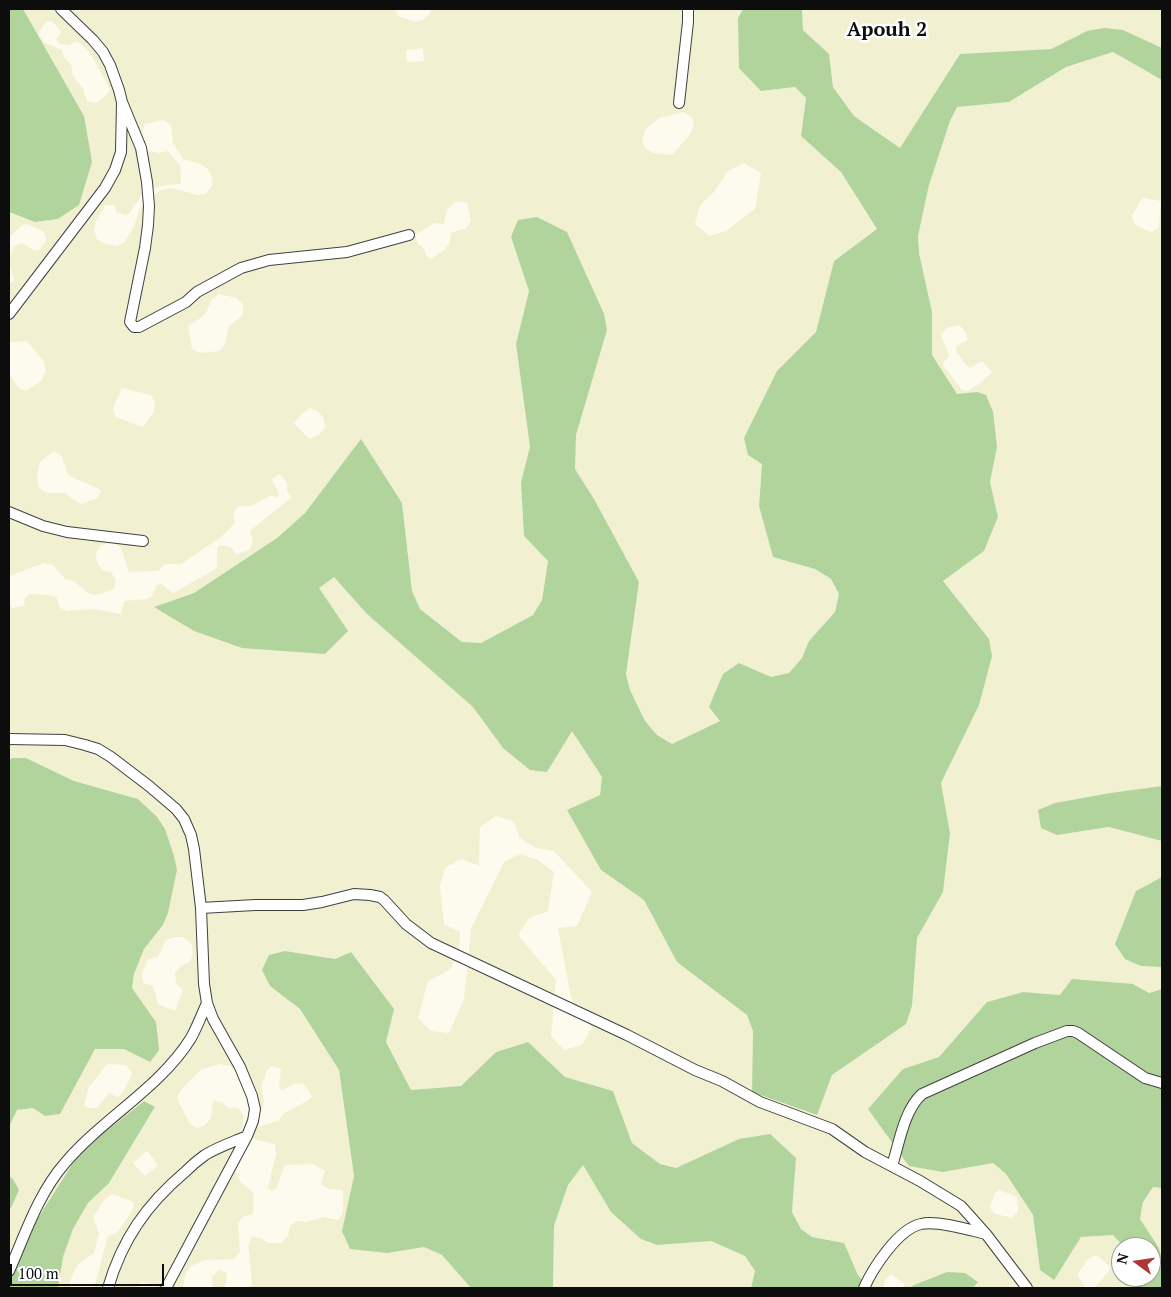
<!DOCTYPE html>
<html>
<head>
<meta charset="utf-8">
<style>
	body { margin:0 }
	#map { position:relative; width:1171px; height:1297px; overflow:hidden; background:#fdfbee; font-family:"PT Serif",serif }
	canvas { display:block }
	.frame { position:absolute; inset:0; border:10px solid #0d0d0d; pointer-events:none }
	.north { position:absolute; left:1111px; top:1237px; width:50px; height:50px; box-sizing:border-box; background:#fff; border:1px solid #9e9e9e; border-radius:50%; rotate:284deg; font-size:14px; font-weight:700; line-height:20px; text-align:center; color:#0d0d0d }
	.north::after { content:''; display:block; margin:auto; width:18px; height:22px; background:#af3633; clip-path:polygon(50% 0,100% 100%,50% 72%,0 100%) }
	.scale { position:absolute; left:10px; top:1264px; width:154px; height:22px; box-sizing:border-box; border:2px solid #0d0d0d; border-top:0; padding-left:6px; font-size:15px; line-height:18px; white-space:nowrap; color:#0d0d0d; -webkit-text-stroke:4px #fff; paint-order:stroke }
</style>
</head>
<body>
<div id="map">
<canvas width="1171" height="1297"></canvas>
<div class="frame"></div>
<div class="north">N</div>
<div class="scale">100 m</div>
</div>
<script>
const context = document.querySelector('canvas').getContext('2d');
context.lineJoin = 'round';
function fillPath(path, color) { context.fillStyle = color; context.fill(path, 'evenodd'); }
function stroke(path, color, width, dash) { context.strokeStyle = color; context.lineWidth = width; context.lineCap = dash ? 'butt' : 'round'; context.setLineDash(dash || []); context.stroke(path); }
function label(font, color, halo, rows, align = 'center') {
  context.font = font + ' "PT Serif",serif'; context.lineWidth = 5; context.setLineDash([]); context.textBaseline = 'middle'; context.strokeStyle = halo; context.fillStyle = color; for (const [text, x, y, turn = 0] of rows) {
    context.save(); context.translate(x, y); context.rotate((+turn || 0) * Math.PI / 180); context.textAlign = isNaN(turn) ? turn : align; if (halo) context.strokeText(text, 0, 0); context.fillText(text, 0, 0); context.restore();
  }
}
const farmland = new Path2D(`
	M 23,9 L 395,9 L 398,16 L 416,22 L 424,19 L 430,14 L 430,9 L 743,9 L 738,18 L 761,91 L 795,87 L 806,98 L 801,136 L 841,172 L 877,229 L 834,261 L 816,332 L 777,371 L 748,455 L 762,463 L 759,506 L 773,557 L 815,569 L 831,579 L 839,594 L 835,612 L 809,641 L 802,658 L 789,673 L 771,677 L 721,720 L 672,744 L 657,735 L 645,721 L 630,690 L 626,674 L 639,582 L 594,499 L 575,469 L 576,435 L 607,330 L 603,314 L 567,233 L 511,238 L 529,291 L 516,344 L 530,447 L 521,482 L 524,536 L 548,561 L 542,600 L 533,615 L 481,643 L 462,642 L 420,609 L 412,591 L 402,503 L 361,440 L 305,513 L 277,538 L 194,593 L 154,607 L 319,587 L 334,577 L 367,614 L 473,707 L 503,748 L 547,772 L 572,730 L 602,777 L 600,795 L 567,810 L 601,870 L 644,900 L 677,962 L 747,1015 L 753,1031 L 752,1092 L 817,1115 L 832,1075 L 905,1024 L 912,1006 L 917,938 L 943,892 L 950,833 L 941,783 L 979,705 L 989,639 L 943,581 L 984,551 L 998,517 L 990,482 L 997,447 L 977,392 L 957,395 L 932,355 L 932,312 L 919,253 L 918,236 L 929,185 L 950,121 L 957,107 L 1009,102 L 1066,67 L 1114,52 L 1162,80 L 1162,786 L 1110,793 L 1055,803 L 1038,810 L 1057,835 L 1109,827 L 1162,841 L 1162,877 L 1136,891 L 1141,966 L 1162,967 L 1162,989 L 1149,993 L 1133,984 L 1060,995 L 1023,992 L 987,1002 L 939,1057 L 903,1069 L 943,1172 L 993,1163 L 1006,1174 L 1033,1215 L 1040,1270 L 1054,1279 L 1081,1237 L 1113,1235 L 1124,1247 L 1121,1247 L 1121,1277 L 1138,1277 L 1140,1288 L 1094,1288 L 1109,1271 L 1110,1267 L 1097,1255 L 1088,1259 L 1077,1275 L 1085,1287 L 1084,1288 L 973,1288 L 977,1282 L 947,1272 L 914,1285 L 910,1288 L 903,1288 L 905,1284 L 891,1274 L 886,1279 L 883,1288 L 869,1288 L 858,1275 L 844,1243 L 812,1237 L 801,1229 L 792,1212 L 796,1159 L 739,1139 L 676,1168 L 660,1164 L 632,1143 L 613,1091 L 565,1077 L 528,1042 L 496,1052 L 461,1086 L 411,1090 L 386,1042 L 393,1009 L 351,952 L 335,959 L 285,951 L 270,986 L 300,1009 L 339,1070 L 354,1176 L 342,1231 L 387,1253 L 424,1247 L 442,1255 L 471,1288 L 249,1288 L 252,1283 L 248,1245 L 252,1237 L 261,1238 L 268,1243 L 281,1243 L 288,1236 L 290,1226 L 297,1221 L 306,1222 L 324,1217 L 338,1220 L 343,1212 L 343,1190 L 329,1189 L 321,1184 L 325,1171 L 313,1164 L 285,1165 L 276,1189 L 271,1191 L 268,1187 L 276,1155 L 275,1144 L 256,1140 L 253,1137 L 254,1128 L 278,1121 L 284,1113 L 309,1100 L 312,1096 L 304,1084 L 295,1083 L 282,1091 L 279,1087 L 281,1069 L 273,1066 L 268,1068 L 261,1087 L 264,1101 L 262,1110 L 255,1117 L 251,1098 L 240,1077 L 230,1066 L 220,1064 L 202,1069 L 181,1090 L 177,1098 L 189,1123 L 197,1128 L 205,1125 L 211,1118 L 213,1100 L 221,1102 L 229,1108 L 238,1108 L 244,1116 L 236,1173 L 240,1181 L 254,1194 L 253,1214 L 244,1216 L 238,1223 L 240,1252 L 234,1259 L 205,1260 L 191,1266 L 185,1274 L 183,1288 L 157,1288 L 151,1284 L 142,1282 L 136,1288 L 94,1288 L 108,1236 L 117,1233 L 132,1211 L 134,1202 L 112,1194 L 104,1200 L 93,1217 L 99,1234 L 94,1253 L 78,1264 L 70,1281 L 70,1288 L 58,1288 L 63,1257 L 73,1229 L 88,1203 L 109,1183 L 155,1108 L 144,1101 L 114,1125 L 82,1149 L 36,1221 L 19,1258 L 9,1265 L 9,1207 L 11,1208 L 13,1179 L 9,1176 L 9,1127 L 17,1110 L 33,1108 L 45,1116 L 60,1114 L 95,1049 L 124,1049 L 150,1062 L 156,1022 L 132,988 L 134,974 L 144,949 L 163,926 L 168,913 L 177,870 L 139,799 L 74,781 L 26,758 L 12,758 L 9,760 L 9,604 L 12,608 L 24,606 L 25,598 L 29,594 L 48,595 L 57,597 L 59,607 L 67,611 L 94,609 L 121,614 L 124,601 L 146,599 L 151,597 L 157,585 L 162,584 L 173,593 L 214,570 L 217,567 L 217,548 L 221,545 L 230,547 L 236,554 L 250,550 L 253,540 L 250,531 L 291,498 L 287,491 L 287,483 L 280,474 L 272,479 L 279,494 L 278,498 L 272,495 L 251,506 L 238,506 L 233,514 L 235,523 L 221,537 L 181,564 L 165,564 L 158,571 L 129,572 L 120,546 L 111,543 L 101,545 L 96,553 L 97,562 L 102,570 L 111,572 L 116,580 L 114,589 L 96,595 L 88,593 L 74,581 L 65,579 L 53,565 L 44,563 L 9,576 L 9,373 L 18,388 L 26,391 L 41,381 L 46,372 L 44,362 L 27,341 L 9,342 L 9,285 L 14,280 L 9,262 L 9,258 L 14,247 L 22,243 L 34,250 L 39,250 L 47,239 L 43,231 L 27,224 L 22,225 L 12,235 L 9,235 L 9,212 L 35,222 L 58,219 L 79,205 L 84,116 ZM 48,21 L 53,22 L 61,32 L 56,40 L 59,44 L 69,45 L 77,41 L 88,50 L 104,78 L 110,90 L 107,94 L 96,103 L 87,101 L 82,87 L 73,76 L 71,64 L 64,57 L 62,50 L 45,43 L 39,35 L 40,31 L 44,24 ZM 423,48 L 424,61 L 407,62 L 406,50 ZM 683,112 L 692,117 L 694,125 L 690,134 L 672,155 L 654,153 L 645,148 L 642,139 L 645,130 L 659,118 ZM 163,120 L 171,125 L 173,143 L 183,159 L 200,164 L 208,169 L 212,177 L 212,186 L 206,194 L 197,195 L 171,188 L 161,190 L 153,195 L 140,208 L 134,226 L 125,242 L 116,246 L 106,244 L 98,240 L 94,231 L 96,221 L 105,205 L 115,205 L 116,212 L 125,215 L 129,214 L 140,197 L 147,190 L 166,185 L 180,184 L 181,179 L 180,165 L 168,151 L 159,153 L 145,150 L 146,142 L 142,134 L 145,124 ZM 744,163 L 761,173 L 755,209 L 726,231 L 709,236 L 695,224 L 700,205 L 714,192 L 728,171 ZM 1142,198 L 1161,201 L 1159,228 L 1151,232 L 1135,225 L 1132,216 ZM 458,201 L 467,203 L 471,221 L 466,228 L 451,233 L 449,244 L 446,248 L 432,259 L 427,257 L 422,246 L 418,244 L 415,235 L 435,223 L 444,224 L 447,210 L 454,203 ZM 219,294 L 237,298 L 243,305 L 243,315 L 229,326 L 225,344 L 219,351 L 201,353 L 192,349 L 188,326 L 204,316 L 212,299 ZM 959,325 L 965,331 L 968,340 L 956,346 L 956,351 L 966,365 L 970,368 L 982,361 L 992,372 L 979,384 L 967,391 L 962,390 L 943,365 L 944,361 L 948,358 L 949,354 L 941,336 L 946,328 ZM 122,388 L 151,395 L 155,403 L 154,412 L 143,427 L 116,417 L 113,408 ZM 310,408 L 316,410 L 323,417 L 325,427 L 319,435 L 309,439 L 294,423 L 304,412 ZM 54,451 L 62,456 L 68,475 L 101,490 L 98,498 L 81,504 L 64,493 L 47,493 L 39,488 L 37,478 L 39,463 ZM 496,816 L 513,821 L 520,838 L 536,848 L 554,851 L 592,892 L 577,926 L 558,928 L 571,998 L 592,1027 L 582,1045 L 564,1050 L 551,1036 L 556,980 L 518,935 L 529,918 L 548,911 L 554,872 L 538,860 L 521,854 L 504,862 L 471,929 L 464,999 L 449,1033 L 431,1031 L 418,1018 L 428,981 L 451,969 L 459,951 L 460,932 L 444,924 L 440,886 L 445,868 L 462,859 L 479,866 L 480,827 ZM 173,937 L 183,937 L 191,943 L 193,952 L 190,962 L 181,966 L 175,973 L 176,983 L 183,990 L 175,1011 L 158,1004 L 153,986 L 144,983 L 141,975 L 148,959 L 158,957 L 165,941 ZM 107,1064 L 126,1065 L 132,1073 L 131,1077 L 121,1095 L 117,1097 L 109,1093 L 97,1108 L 88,1108 L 84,1106 L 89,1087 ZM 147,1151 L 158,1165 L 145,1176 L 133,1163 ZM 1000,1190 L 1017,1197 L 1018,1210 L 1013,1218 L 995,1214 L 992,1211 L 990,1207 L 995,1193 Z
	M 802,9 L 1162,9 L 1162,48 L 1123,30 L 1087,31 L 1051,49 L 960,54 L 900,148 L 854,116 L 833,87 L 829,54 L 803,30 Z
	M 583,1165 L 611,1212 L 657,1245 L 711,1241 L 745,1256 L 755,1271 L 751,1288 L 553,1288 L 554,1226 L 568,1185 Z
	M 1153,1187 L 1162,1188 L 1162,1259 L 1159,1248 L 1140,1219 L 1143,1202 Z
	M 218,1270 L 227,1273 L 226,1283 L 224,1288 L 213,1288 L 212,1277 Z`);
const forest = new Path2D(`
	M 9,9 L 23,9 L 84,116 L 92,162 L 79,205 L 58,219 L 35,222 L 9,212 Z
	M 743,9 L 802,9 L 803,30 L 829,54 L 833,87 L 854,116 L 900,148 L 960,54 L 1051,49 L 1087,31 L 1104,28 L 1123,30 L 1162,48 L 1162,80 L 1113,52 L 1066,67 L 1009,102 L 957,107 L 950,121 L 929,185 L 918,236 L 919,253 L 932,312 L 932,355 L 957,394 L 977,392 L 986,395 L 993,412 L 997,447 L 990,482 L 998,517 L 984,551 L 943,581 L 989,639 L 992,656 L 979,705 L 941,783 L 950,833 L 943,892 L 917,938 L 912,1006 L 906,1024 L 832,1075 L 817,1115 L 752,1092 L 753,1031 L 747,1015 L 677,962 L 644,900 L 601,870 L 567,810 L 600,795 L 602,777 L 572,731 L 547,772 L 530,770 L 503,748 L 473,707 L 367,614 L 334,577 L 319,588 L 348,631 L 325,654 L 242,648 L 194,631 L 154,607 L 194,593 L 277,538 L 305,513 L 361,439 L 402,503 L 412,591 L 420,609 L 462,642 L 481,643 L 533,615 L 542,600 L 548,561 L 524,536 L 521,482 L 530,447 L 516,344 L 529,291 L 511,237 L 518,220 L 537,217 L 567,232 L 604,314 L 607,330 L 576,435 L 575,469 L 594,499 L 639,582 L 626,674 L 630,690 L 645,721 L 657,735 L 672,744 L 720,721 L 709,707 L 723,674 L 739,663 L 771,677 L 789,673 L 802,658 L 809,641 L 835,612 L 839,594 L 831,579 L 815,569 L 773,557 L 759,506 L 762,464 L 748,455 L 744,438 L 777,371 L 816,332 L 834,261 L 877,229 L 841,172 L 801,136 L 806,98 L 795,87 L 761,91 L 739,68 L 738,18 Z
	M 12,758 L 26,758 L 74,781 L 138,799 L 157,817 L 165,829 L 174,856 L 177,870 L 168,913 L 163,925 L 144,949 L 134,974 L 132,988 L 156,1022 L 159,1050 L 150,1062 L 124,1049 L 95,1049 L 60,1114 L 45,1116 L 33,1108 L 17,1110 L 9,1127 L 9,760 Z
	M 1162,786 L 1162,841 L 1109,827 L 1057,835 L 1041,828 L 1038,810 L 1055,803 L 1110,793 Z
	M 1162,877 L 1162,967 L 1141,966 L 1125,959 L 1115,944 L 1136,891 Z
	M 285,951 L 335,959 L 351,952 L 394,1009 L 386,1042 L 411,1090 L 461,1086 L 496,1052 L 528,1042 L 565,1077 L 613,1091 L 632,1143 L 660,1164 L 676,1168 L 739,1139 L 770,1134 L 796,1158 L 792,1212 L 801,1229 L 812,1237 L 844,1243 L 858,1275 L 869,1288 L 751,1288 L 755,1271 L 745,1256 L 711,1241 L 657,1245 L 641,1239 L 611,1212 L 583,1165 L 568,1185 L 554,1226 L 553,1288 L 471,1288 L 442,1255 L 424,1247 L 387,1253 L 350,1249 L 342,1231 L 354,1176 L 339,1070 L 300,1009 L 270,986 L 262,970 L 269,955 Z
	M 1072,979 L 1133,984 L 1149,993 L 1162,989 L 1162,1188 L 1153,1187 L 1143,1202 L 1140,1219 L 1159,1248 L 1162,1259 L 1162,1288 L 1140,1288 L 1138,1277 L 1151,1277 L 1151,1247 L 1124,1247 L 1113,1235 L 1081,1237 L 1054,1280 L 1040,1270 L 1033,1215 L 1006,1174 L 993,1163 L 943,1172 L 909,1166 L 868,1109 L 903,1069 L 939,1057 L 987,1002 L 1023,992 L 1060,995 Z
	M 144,1101 L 155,1107 L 109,1183 L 88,1203 L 73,1229 L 63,1257 L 58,1288 L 9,1288 L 9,1265 L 19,1258 L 36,1221 L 82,1149 L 114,1125 Z
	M 9,1176 L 13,1179 L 19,1190 L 11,1208 L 9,1207 Z
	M 947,1272 L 965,1273 L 978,1282 L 973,1288 L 910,1288 L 914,1285 Z`);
const street = new Path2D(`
	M 122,102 L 141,148 L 147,182 L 149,206 L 148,225 L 145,248 L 130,322 L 134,327 L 139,327 L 186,302 L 197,292 L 241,268 L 269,260 L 347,252 L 409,235
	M 679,103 L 688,22 L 688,9
	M 9,314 L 105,188 L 115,170 L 121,152 L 122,102 L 119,90 L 110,65 L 103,52 L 93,40 L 61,9
	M 9,512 L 43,526 L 67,532 L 143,541
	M 9,739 L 65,740 L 85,745 L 98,749 L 111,757 L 149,786 L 176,809 L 184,819 L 191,835 L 194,849 L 201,908 L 204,984 L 207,1003 L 213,1019 L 240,1067 L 252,1096 L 255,1109 L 253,1121 L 247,1136 L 166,1288
	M 201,908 L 255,905 L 303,905 L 322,902 L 354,894 L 370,895 L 380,897 L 384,900 L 406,924 L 431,943 L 627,1035 L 695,1070 L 722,1081 L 760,1102 L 832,1129 L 865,1152 L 920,1181 L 961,1206 L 986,1234 L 1027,1288
	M 892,1166 C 899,1144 904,1110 922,1094 L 1035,1043 L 1067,1031 L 1073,1031 L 1078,1033 L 1145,1078 L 1162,1083
	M 9,1271 C 25,1235 38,1194 65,1163 C 103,1118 160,1088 191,1038 C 197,1027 202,1014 207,1003
	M 108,1288 C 122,1240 146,1205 185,1172 C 191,1166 198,1160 205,1155 C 218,1147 233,1142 247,1136
	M 864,1288 C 873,1268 898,1229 921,1224 C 937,1220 970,1230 986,1234`);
const quarterNames = [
	["Apouh 2",887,30]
];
fillPath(farmland, '#f1f0d0');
fillPath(forest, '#b1d39c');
stroke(street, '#404040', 12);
stroke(street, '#fff', 10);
label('bold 20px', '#0d0d0d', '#fff', quarterNames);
</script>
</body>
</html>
